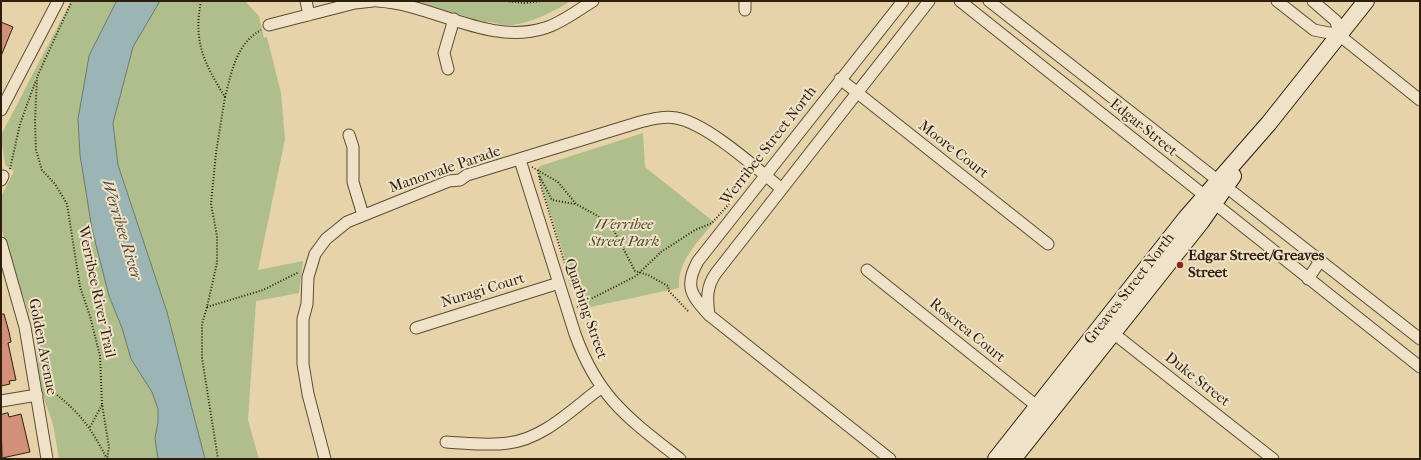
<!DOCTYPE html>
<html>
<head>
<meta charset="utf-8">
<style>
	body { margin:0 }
	#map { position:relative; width:1421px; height:460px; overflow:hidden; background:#e6d3aa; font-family:"IM FELL French Canon",serif }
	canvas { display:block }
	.frame { position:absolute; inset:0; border:2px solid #301e0c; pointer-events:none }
</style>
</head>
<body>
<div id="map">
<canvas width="1421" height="460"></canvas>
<div class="frame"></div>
</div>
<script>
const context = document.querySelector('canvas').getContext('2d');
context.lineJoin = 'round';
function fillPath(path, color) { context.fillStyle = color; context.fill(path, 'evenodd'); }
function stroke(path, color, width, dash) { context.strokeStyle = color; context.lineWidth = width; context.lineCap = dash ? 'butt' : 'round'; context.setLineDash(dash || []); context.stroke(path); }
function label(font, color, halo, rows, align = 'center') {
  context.font = font + ' "IM FELL French Canon",serif'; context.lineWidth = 4; context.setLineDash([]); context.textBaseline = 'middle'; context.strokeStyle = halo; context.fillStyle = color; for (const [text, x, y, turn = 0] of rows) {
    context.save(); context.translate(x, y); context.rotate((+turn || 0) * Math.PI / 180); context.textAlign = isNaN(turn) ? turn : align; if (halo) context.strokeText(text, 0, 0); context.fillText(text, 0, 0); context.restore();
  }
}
const green = new Path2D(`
	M 71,1 L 245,1 L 259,16 L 264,38 L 267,37 L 281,93 L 285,139 L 258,270 L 303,261 L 299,293 L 256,301 L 248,420 L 259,459 L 59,459 L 53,424 L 41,390 L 34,329 L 1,228 L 1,197 L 14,171 L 5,165 L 1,135 Z
	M 413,1 L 571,1 C 555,11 526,26 506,25 C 498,25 492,21 484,22 Z
	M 643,133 L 645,167 L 714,222 C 699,241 677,261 679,288 L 581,309 L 537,171 L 540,166 Z`);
const water = new Path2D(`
	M 117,1 L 160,1 L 133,47 L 113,123 L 118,165 L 167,312 L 205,459 L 158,459 L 155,438 L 158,422 L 158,409 L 152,392 L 131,359 L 122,328 L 109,296 L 92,229 L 80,155 L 78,119 L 89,56 Z`);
const building = new Path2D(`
	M 1,22 L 13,27 L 1,56 Z
	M 1,314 L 4,314 L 9,332 L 11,342 L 8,343 L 16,380 L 9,381 L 10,384 L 1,386 Z
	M 8,413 L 9,417 L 21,414 L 30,452 L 2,458 L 1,415 Z`);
const path = new Path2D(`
	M 72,1 L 37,77 L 35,121 L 36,150 L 42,170 L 55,184 L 67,204 L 80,287 L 90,316 L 100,356 L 102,404 L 109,447 L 107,459
	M 201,1 C 193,42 204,63 225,97 L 216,153 L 211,204 L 217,236 L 217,263 L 207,307 L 202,324 L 202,358 L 218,459
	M 506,1 L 524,3 L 541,1
	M 225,97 C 232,71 236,44 261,30
	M 532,167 L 558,182 L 576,204 L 596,215 L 612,227 L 635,271 L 648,275 L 668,286 L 669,291 L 688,311
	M 10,169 L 20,124 L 36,80
	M 538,170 L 541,186 L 572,287
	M 540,177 L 552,200 L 575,204
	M 207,307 L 263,290 L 299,272
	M 578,307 L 577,306 L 636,276 L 661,252 L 695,230 L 712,223 L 729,204
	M 45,386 C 76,408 90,425 107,459
	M 90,427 L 102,405`);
const street = new Path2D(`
	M 306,1 L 309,15
	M 377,1 C 434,4 488,46 545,28 C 562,23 578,10 593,1
	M 960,1 L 1420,367
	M 989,1 L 1420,339
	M 1277,1 L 1314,30 L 1339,35 L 1420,100
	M 1313,1 L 1336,21 L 1339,35
	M 745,10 L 745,1
	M 269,25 L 355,3 L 373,1
	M 448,69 L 444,53 L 454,19
	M 840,79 L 1048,244
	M 1,110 L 58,1
	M 349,135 L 353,147 L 353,182 L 363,215
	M 520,160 L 575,334 C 598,398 629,419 680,459
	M 1,180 L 3,176
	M 1,243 L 25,327 L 47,459
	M 867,270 L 1043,411
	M 1308,279 L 1320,261
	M 709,315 C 707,299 706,287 716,273 L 929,1
	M 416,328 L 559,283
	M 1108,329 L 1273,459
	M 1,401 L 37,395
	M 446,442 C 466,443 487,446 508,443 C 544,439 573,408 602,387
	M 325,459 L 308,394 L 303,364 L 303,319 L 307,304 L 308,277 L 315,254 L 326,239 L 347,222 L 449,181 L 460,180 L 467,175 L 640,122 C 652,119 664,116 676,118 C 707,123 757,169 782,189
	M 890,459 L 709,315 C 691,295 684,286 698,261 L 903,1`);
const secondary = new Path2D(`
	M 996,459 L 1186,218 L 1269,123 L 1366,1
	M 1013,459 L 1201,222 L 1233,176`);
const markers = [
	[1180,265,4,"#8f2418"]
];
const streetNames = [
	["Edgar Street",1143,128,39],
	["Werribee Street North",769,146,-52],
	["Moore Court",953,150,38],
	["Manorvale Parade",445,170,-19],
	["Greaves Street North",1130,289,-52],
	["Nuragi Court",483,291,-17],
	["Werribee River Trail",96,292,78],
	["Quarbing Street",585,309,71],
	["Roscrea Court",967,331,39],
	["Golden Avenue",42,347,79],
	["Duke Street",1197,380,38]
];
const parkNames = [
	["Werribee",624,225],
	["Street Park",624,242]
];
const poiNames = [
	["Edgar Street/Greaves",1188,256],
	["Street",1188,273]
];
const waterNames = [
	["Werribee River",121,230,73]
];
fillPath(green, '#b0be8c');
fillPath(water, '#9bb5b4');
stroke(water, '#707971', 1);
fillPath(building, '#d2907a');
stroke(building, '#301e0c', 1);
stroke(street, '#5e4b34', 13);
stroke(secondary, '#301e0c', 18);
stroke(path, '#301e0c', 2, [1, 2]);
stroke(street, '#efe2c8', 11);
stroke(secondary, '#efe2c8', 16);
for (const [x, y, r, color] of markers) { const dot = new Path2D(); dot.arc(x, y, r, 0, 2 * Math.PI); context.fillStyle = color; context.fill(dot); stroke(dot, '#efe2c8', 1.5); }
label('15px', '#301e0c', '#efe2c8', streetNames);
label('italic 15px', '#50462c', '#efe2c8', parkNames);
label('bold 15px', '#301e0c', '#efe2c8', poiNames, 'left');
label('italic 16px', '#504b3e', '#efe2c8', waterNames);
</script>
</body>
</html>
